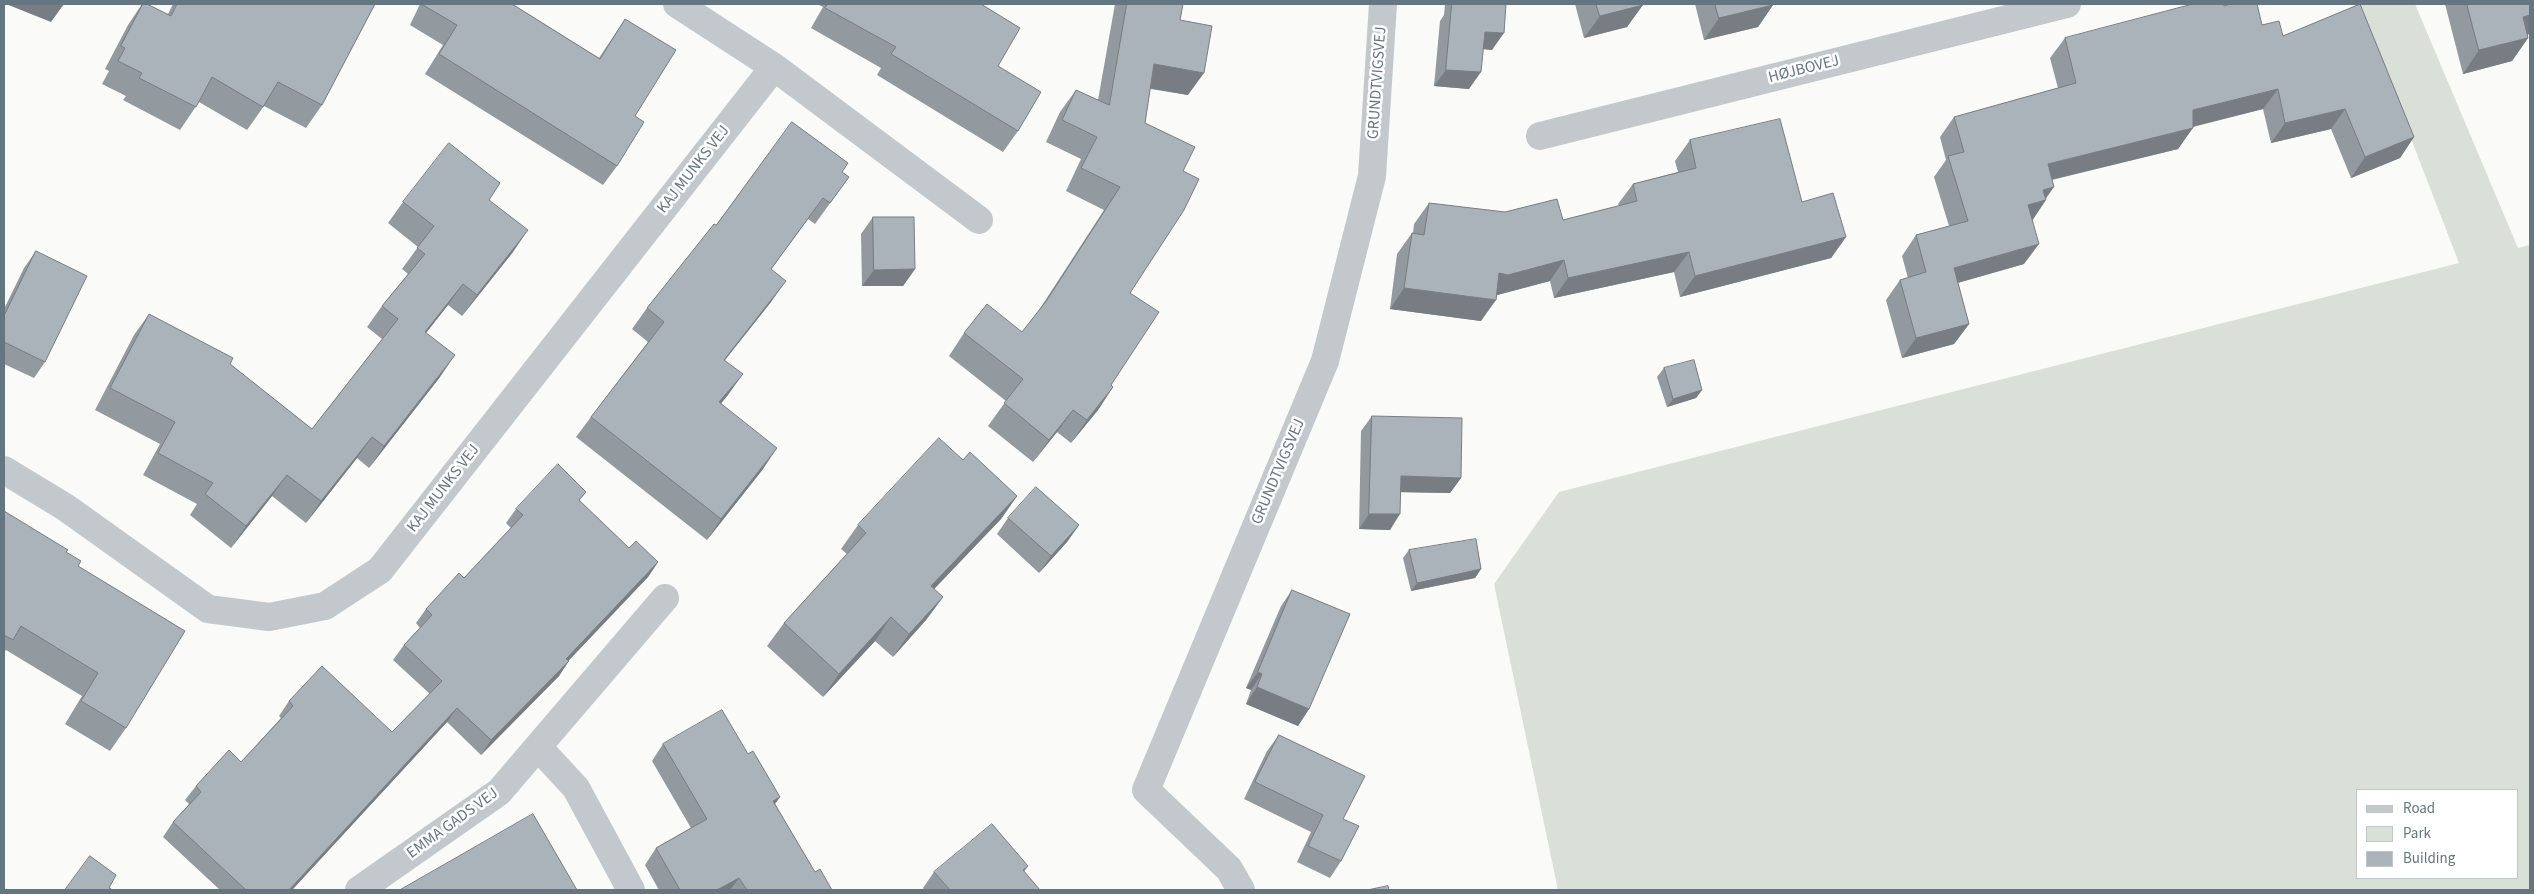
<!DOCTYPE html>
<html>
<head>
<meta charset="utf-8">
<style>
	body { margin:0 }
	#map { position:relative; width:2534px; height:894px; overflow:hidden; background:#fafaf8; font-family:"Source Sans 3",sans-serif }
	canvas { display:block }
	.frame { position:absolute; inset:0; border:5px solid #657683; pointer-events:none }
	.legend { position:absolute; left:2356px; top:789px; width:162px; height:90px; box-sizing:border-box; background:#fff; border:1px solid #c1c8cd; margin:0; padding:6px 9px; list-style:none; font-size:15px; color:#657683 }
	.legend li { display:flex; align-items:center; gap:10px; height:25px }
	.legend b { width:25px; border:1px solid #c1c8cd }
</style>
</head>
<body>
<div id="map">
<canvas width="2534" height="894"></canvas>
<div class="frame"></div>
<ul class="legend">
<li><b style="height:6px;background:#c3c8cc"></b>Road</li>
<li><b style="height:14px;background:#dadfd7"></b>Park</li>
<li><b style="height:14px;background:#aab3b9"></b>Building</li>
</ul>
</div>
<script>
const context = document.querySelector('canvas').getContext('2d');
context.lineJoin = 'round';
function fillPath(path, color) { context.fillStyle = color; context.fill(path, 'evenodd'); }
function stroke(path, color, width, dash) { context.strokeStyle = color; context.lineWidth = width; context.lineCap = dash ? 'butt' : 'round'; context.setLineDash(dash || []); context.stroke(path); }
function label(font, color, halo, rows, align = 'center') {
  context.font = font + ' "Source Sans 3",sans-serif'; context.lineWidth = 5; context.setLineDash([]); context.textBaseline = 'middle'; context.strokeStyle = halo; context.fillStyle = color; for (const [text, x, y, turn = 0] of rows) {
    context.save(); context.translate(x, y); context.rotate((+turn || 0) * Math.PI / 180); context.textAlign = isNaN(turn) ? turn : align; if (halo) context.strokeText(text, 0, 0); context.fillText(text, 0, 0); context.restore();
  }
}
const green = new Path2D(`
	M 2359,4 L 2415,4 L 2518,248 L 2530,245 L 2530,890 L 1558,890 L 1494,584 L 1559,492 L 2459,263 ZM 2358,790 L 2518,790 L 2518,878 L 2358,878 Z`);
const minor = new Path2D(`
	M 677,4 L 774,67 L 979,220
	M 1540,136 L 2067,4
	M 4,470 L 65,507 L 208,609 L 269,617 L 325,606 L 380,570 L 774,67
	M 538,747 L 576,788 L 631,890
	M 359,890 L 499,792 L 665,598
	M 1241,890 L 1229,869 L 1146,790 L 1325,361 L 1372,176 L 1383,4`);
const wall = new Path2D(`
	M 142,4 L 168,14 L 173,4 L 375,4 L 322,105 L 306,128 L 264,106 L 247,130 L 199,102 L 180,130 L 123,100 L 126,96 L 102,84 L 109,71 L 105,69 L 128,25 Z
	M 420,4 L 512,4 L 599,58 L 625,19 L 635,116 L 617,166 L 603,185 L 425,74 L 443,45 L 410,25 Z
	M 817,4 L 981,4 L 998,66 L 1018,131 L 1003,152 L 877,75 L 881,68 L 811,28 L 823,7 Z
	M 1115,4 L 1183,4 L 1180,20 L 1188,95 L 1150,89 L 1145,123 L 1183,171 L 1130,293 L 1111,385 L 1113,387 L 1098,410 L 1071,443 L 1057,432 L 1033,462 L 988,426 L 1006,401 L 949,356 L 964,333 L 1022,332 L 1039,310 L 1104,210 L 1066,191 L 1081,159 L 1046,142 L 1060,112 L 1076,90 L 1098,100 Z
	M 1445,4 L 1506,4 L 1492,50 L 1483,49 L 1469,89 L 1434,86 L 1440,21 L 1444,15 Z
	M 1575,4 L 1643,4 L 1627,27 L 1584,38 Z
	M 1695,4 L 1772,4 L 1773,5 L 1758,27 L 1704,40 Z
	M 2445,4 L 2530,4 L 2530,34 L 2528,34 L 2528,38 L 2512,61 L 2463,74 Z
	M 2224,6 L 2283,36 L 2414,137 L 2400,158 L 2351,178 L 2331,129 L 2271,143 L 2263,109 L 2193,127 L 2178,149 L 2052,180 L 2046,199 L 2032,220 L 2024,264 L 1958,283 L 1969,324 L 1954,344 L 1902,358 L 1886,300 L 1900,280 L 1908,278 L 1902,256 L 1916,235 L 1949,226 L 1934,177 L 1946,160 L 1940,137 L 1954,117 L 2058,88 L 2050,58 L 2065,38 Z
	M 1690,140 L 1802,202 L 1846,237 L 1831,258 L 1680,297 L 1674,272 L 1554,298 L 1550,281 L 1496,295 L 1481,321 L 1390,309 L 1397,254 L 1412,233 L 1413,233 L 1414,224 L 1429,203 L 1563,220 L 1619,206 L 1618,204 L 1633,184 L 1678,172 L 1675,161 Z
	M 842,172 L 849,177 L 815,224 L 808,219 L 771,269 L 771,302 L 725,360 L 728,395 L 721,403 L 763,469 L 707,540 L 576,437 L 591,417 L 648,342 L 632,329 L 647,308 L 716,225 Z
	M 489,200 L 513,252 L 462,316 L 448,305 L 426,333 L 440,377 L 369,468 L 357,458 L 306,523 L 272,496 L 231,548 L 190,515 L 197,504 L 143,475 L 160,444 L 95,410 L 134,335 L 149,314 L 230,364 L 312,429 L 382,339 L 367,327 L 382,306 L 408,274 L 402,269 L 418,247 L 388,223 L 403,202 Z
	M 873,217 L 915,269 L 903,286 L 862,286 L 861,234 Z
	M 36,251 L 45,362 L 34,378 L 4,364 L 4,309 L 24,268 Z
	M 1664,368 L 1702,390 L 1696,398 L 1667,407 L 1657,377 Z
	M 1372,416 L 1461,478 L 1450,493 L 1401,492 L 1390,530 L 1359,529 L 1361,431 Z
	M 963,460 L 1017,496 L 1001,519 L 934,589 L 943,597 L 926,620 L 893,657 L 875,641 L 823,697 L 767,646 L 784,623 L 847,554 L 841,549 L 858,525 Z
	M 586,492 L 579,501 L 629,548 L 658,562 L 648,577 L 568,661 L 559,676 L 481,755 L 447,722 L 292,890 L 220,890 L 163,837 L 173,822 L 189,804 L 185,800 L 196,786 L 241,762 L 281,718 L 279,716 L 289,701 L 392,732 L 430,694 L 393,660 L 404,645 L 420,628 L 416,623 L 426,609 L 464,578 L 511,528 L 506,523 L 516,509 Z
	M 4,511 L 66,552 L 78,566 L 126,728 L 110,751 L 65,724 L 82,696 L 6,650 L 4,653 Z
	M 1008,518 L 1079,525 L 1067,542 L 1039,573 L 997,534 Z
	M 1409,550 L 1481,569 L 1475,578 L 1411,591 L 1403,558 Z
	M 1292,590 L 1309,709 L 1298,726 L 1246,704 L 1251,690 L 1246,688 L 1281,606 Z
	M 1279,735 L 1343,819 L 1341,861 L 1330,878 L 1297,862 L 1311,832 L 1244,799 L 1267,751 Z
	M 663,744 L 748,754 L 780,797 L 775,804 L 815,872 L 832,890 L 659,890 L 645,865 L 656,848 L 691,828 L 652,761 Z
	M 1028,866 L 1024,872 L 1040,890 L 924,890 L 923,888 L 934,872 Z`);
const shadedWall = new Path2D(`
	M 4,4 L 64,4 L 51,22 L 6,4 L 4,7 Z
	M 1643,5 L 1627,27 L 1584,38 L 1600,16 Z
	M 1773,5 L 1758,27 L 1704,40 L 1719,18 Z
	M 2530,15 L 2530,34 L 2507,40 L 2523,17 Z
	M 1485,32 L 1504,33 L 1492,50 L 1473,48 Z
	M 2528,38 L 2512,61 L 2463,74 L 2479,50 Z
	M 1154,64 L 1204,73 L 1188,95 L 1138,86 Z
	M 1446,70 L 1481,72 L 1469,89 L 1434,86 Z
	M 2278,89 L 2263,109 L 2179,130 L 2193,110 Z
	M 2345,109 L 2331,129 L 2271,143 L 2285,123 Z
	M 2193,128 L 2178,149 L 2033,184 L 2048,164 Z
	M 2414,137 L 2400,158 L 2351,178 L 2365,157 Z
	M 2054,187 L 2044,201 L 2046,200 L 2032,221 L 2028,205 L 2043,190 Z
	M 823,198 L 808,219 L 756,290 L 771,269 Z
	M 528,230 L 513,252 L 462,316 L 477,295 Z
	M 1846,237 L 1831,258 L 1680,297 L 1695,276 Z
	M 2039,244 L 2024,264 L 1939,288 L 1954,268 Z
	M 1689,252 L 1674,272 L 1554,298 L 1568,278 Z
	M 1564,260 L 1550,281 L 1494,296 L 1499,273 Z
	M 915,269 L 903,286 L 862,286 L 874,270 Z
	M 786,281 L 771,302 L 709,380 L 724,360 Z
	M 463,284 L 448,305 L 410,353 L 425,332 Z
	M 1404,288 L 1496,300 L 1481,321 L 1390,309 Z
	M 1969,324 L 1954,344 L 1902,358 L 1916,338 Z
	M 455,355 L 440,377 L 369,468 L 384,446 Z
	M 743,374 L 728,395 L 705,423 L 719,402 Z
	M 1113,387 L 1098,410 L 1071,443 L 1087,420 Z
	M 1702,390 L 1696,398 L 1667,407 L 1673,399 Z
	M 1073,410 L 1057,432 L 1033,462 L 1049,440 Z
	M 372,437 L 357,458 L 306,523 L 321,501 Z
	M 777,448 L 763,469 L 707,540 L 721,519 Z
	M 287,475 L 272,496 L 231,548 L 246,526 Z
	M 1401,476 L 1461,478 L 1450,493 L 1391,492 Z
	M 1017,496 L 1001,519 L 915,609 L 931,586 Z
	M 1369,514 L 1400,514 L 1390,530 L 1359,529 Z
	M 1079,525 L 1067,542 L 1039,573 L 1051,556 Z
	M 658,562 L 648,577 L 556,674 L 566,659 Z
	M 1481,569 L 1475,578 L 1411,591 L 1417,583 Z
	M 943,597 L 926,620 L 893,657 L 909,634 Z
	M 891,617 L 875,641 L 823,697 L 839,674 Z
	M 569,661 L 559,676 L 481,755 L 491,740 Z
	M 1258,672 L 1262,674 L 1251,690 L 1246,688 Z
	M 1257,687 L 1309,709 L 1298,726 L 1246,704 Z
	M 457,708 L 447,722 L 292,890 L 289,890 Z
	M 780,797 L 768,813 L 773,801 Z
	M 739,878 L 730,890 L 717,890 Z`);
const building = new Path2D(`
	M 143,4 L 147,4 L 171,16 L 177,4 L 375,4 L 322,105 L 278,82 L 263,107 L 212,77 L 196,107 L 139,78 L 142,73 L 118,61 L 125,48 L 121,46 Z
	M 424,4 L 512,4 L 600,59 L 625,19 L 676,50 L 635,116 L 644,122 L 617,166 L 439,54 L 457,25 L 423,5 Z
	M 828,4 L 981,4 L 1020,28 L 998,66 L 1041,92 L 1018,131 L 891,54 L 896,47 L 825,8 Z
	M 1127,4 L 1183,4 L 1180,20 L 1212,26 L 1204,73 L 1154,64 L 1145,123 L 1195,147 L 1183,171 L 1199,179 L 1184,210 L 1130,293 L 1159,312 L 1111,385 L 1113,387 L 1087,420 L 1073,410 L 1049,440 L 1004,403 L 1023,379 L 964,333 L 987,304 L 1022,332 L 1047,300 L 1120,187 L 1081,168 L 1097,137 L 1062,120 L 1076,90 L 1109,105 Z
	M 1452,4 L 1506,4 L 1504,33 L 1485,32 L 1481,72 L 1446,70 Z
	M 1596,4 L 1642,4 L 1643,5 L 1600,16 Z
	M 1715,4 L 1772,4 L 1773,5 L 1719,18 Z
	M 2193,4 L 2224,4 L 2224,6 L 2231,4 L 2257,4 L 2262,25 L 2279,21 L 2283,36 L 2360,4 L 2414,137 L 2365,157 L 2345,109 L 2285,123 L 2278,89 L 2193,110 L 2193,128 L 2048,164 L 2054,187 L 2043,190 L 2046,200 L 2028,205 L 2039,244 L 1954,268 L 1969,324 L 1916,338 L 1900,280 L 1926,272 L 1916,235 L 1968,221 L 1948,156 L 1964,152 L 1954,117 L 2076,83 L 2065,38 Z
	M 2467,4 L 2530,4 L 2530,15 L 2523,17 L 2528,38 L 2479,50 Z
	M 1780,119 L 1802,202 L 1833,193 L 1846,237 L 1695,276 L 1689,252 L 1568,278 L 1564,260 L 1508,275 L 1499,273 L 1496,300 L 1404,288 L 1412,233 L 1424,235 L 1429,203 L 1505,212 L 1557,199 L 1563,220 L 1637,201 L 1633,184 L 1696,168 L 1690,140 Z
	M 792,122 L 848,163 L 842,172 L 849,177 L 830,203 L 823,198 L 771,269 L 786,281 L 724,360 L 743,374 L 719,402 L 777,448 L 721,519 L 591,417 L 664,322 L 647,308 L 714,224 L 716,225 Z
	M 449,143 L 500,183 L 489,200 L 528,230 L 477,295 L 463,284 L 425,332 L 455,355 L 384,446 L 372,437 L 321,501 L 287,475 L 246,526 L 205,494 L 213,483 L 158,453 L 175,422 L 110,388 L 149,314 L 233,358 L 230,364 L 312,429 L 398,319 L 382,306 L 425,254 L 417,248 L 434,226 L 403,202 Z
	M 873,217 L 914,217 L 915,269 L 874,270 Z
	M 36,251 L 87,276 L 45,362 L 4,342 L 4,316 Z
	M 1694,360 L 1702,390 L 1673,399 L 1664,368 Z
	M 1372,416 L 1462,418 L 1461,478 L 1401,476 L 1400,514 L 1369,514 Z
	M 939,438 L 963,460 L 970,452 L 1017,496 L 931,586 L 943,597 L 909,634 L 891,617 L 839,674 L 784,623 L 866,533 L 858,525 Z
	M 558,464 L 586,492 L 579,500 L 629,548 L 636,541 L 658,562 L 566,659 L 569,661 L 491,740 L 457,708 L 289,890 L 246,890 L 173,822 L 201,792 L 196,786 L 229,750 L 241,762 L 293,706 L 289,701 L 322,666 L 392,732 L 442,681 L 404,645 L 432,615 L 426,609 L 459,573 L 464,578 L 523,515 L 516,509 Z
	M 1036,487 L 1079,525 L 1051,556 L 1008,518 Z
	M 4,511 L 68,550 L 66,552 L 81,561 L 78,566 L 185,631 L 126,728 L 81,701 L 98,673 L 21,626 L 13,640 L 4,635 Z
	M 1476,539 L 1481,569 L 1417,583 L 1409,550 Z
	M 1292,590 L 1350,614 L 1309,709 L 1257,687 L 1262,674 L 1258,672 Z
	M 722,710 L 748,754 L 753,751 L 780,797 L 773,801 L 815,872 L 820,869 L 832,890 L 747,890 L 739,878 L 717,890 L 680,890 L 656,848 L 707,819 L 663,744 Z
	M 1279,735 L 1365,776 L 1343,819 L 1359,826 L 1341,861 L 1308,846 L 1323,815 L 1255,782 Z
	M 533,814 L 577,890 L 400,890 Z
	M 992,824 L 1028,866 L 1023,870 L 1040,890 L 950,890 L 934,872 Z
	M 90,856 L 116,875 L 109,888 L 113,890 L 65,890 Z
	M 1388,886 L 1389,890 L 1368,890 Z`);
const streetNames = [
	["HØJBOVEJ",1804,70,-14],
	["GRUNDTVIGSVEJ",1378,83,-86],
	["KAJ MUNKS VEJ",694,170,-52],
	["GRUNDTVIGSVEJ",1279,472,-67],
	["KAJ MUNKS VEJ",444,489,-52],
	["EMMA GADS VEJ",453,824,-36]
];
fillPath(green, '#dadfd7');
stroke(minor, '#c3c8cc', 28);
fillPath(wall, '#929a9f');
fillPath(shadedWall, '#777d82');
fillPath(building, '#aab3b9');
stroke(building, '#777d82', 1);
label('16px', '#657683', '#fff', streetNames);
</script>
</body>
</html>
